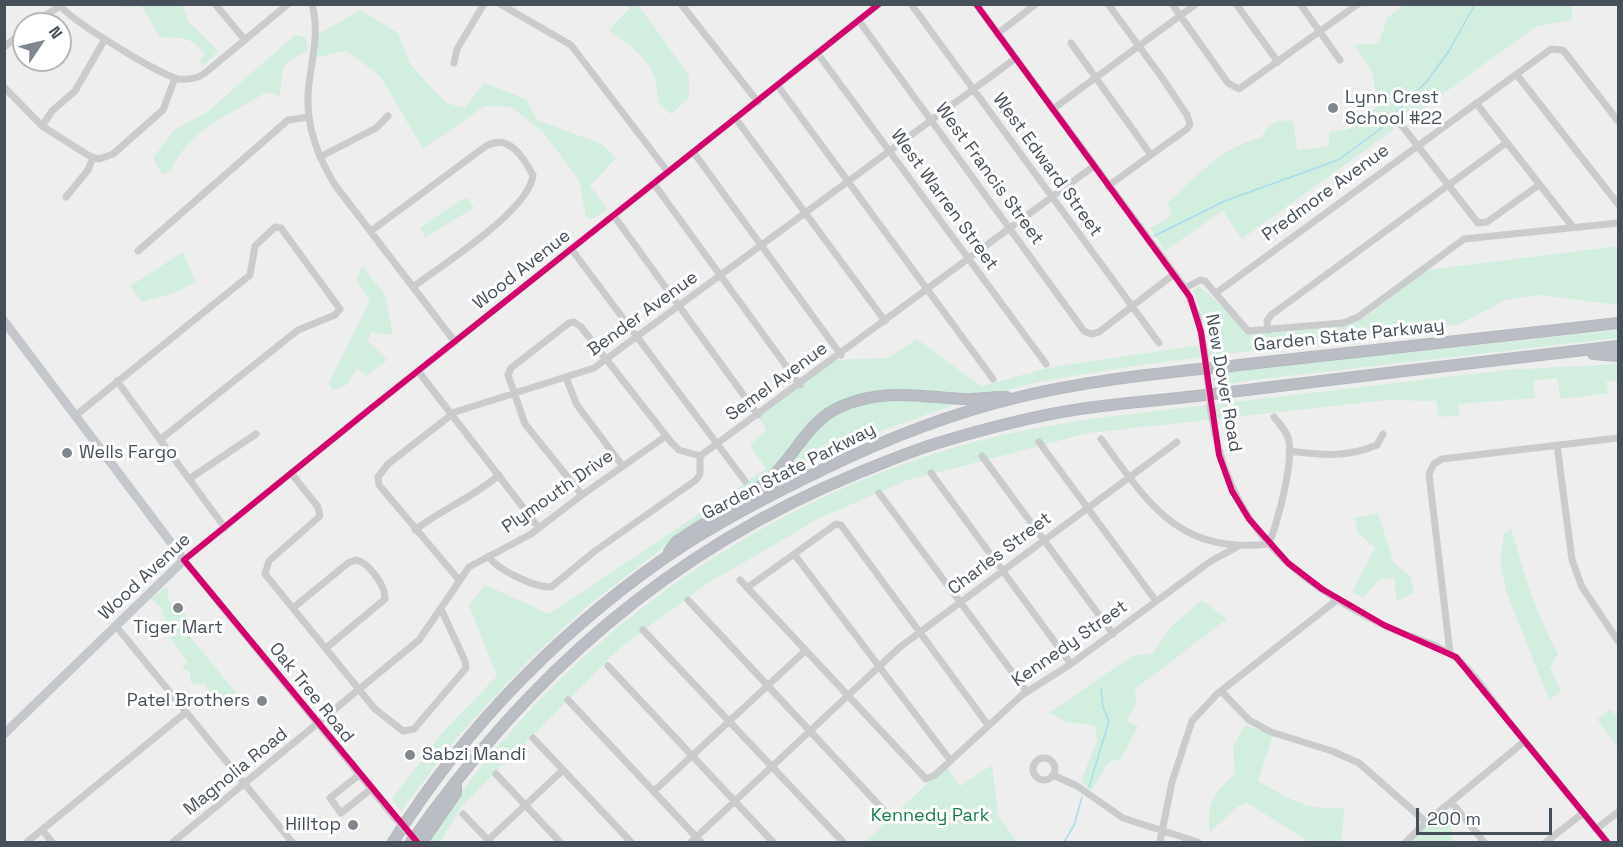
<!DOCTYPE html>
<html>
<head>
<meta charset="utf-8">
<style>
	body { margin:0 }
	#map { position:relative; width:1623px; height:847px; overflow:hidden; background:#efeeee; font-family:"Space Grotesk",sans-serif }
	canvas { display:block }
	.frame { position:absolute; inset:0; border:6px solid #46505b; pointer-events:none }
	.north { position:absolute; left:12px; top:12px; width:60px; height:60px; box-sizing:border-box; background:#fff; border:2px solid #b5b9bd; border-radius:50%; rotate:55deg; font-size:16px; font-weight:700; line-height:24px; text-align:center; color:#46505b }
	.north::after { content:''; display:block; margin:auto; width:21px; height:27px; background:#81878e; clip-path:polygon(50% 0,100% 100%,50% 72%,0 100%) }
	.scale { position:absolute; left:1416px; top:808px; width:136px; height:27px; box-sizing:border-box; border:3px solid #46505b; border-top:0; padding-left:8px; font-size:18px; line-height:21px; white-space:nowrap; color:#46505b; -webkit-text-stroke:4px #fff; paint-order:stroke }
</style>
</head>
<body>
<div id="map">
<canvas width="1623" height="847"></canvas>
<div class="frame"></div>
<div class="north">N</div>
<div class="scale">200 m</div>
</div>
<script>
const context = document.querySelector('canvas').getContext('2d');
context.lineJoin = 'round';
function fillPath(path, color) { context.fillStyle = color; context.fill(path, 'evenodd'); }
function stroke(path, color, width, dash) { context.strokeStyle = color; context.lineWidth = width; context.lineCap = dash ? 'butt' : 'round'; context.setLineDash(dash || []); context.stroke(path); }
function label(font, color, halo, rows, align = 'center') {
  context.font = font + ' "Space Grotesk",sans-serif'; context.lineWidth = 6; context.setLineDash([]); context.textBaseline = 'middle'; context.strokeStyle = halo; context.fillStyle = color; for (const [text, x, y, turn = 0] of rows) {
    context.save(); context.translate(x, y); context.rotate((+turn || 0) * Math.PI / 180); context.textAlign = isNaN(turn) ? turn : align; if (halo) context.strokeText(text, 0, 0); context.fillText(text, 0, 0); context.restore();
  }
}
const green = new Path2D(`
	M 1569,4 L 1573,9 L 1571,20 L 1537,26 L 1242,239 L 1223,211 L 1165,251 L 1150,228 L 1171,216 L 1168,203 C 1194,178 1224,145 1261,138 C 1269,122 1276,119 1293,121 L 1297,150 L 1329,146 L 1329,132 L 1350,129 L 1351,115 L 1377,109 L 1373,73 L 1354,45 L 1379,43 L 1387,18 L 1404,5 Z
	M 125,5 L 182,5 L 189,22 L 218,51 L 203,67 L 199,61 L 205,55 C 192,36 182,38 160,37 L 141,5 L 127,7 Z
	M 627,5 L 638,5 L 689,75 L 689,98 L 671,114 L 658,102 C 657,62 639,53 609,30 L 630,8 Z
	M 361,10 L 398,33 L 410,64 L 446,103 L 465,108 L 484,83 L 526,99 L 537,120 L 602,144 L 616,158 L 590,186 L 607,208 L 594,219 L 586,217 L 579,180 L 542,131 L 511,107 L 485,106 L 423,149 L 380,76 L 346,51 L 314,58 L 315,36 Z
	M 295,35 L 307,38 L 307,52 C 279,62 283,70 280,96 L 267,92 C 233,112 186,132 171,171 L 162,174 L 153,158 L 175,129 L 206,113 Z
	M 468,198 L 474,208 L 425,237 L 420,228 L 460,200 Z
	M 1618,246 L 1618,305 L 1539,295 L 1505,300 L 1460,324 L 1134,366 L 1042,381 L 959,403 L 878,432 L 755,484 L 722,504 L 656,553 L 586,607 L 529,660 L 460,734 L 401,811 L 392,799 L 443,732 L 497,676 L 469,605 L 485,585 L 549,614 L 766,469 L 750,445 L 766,430 L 759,417 L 834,360 L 888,358 L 917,339 L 981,386 L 1052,367 L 1214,343 L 1193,291 L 1199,286 L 1250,330 L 1334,327 L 1364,318 L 1426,270 Z
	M 183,252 L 196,282 L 174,293 L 142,302 L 130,286 Z
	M 362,266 L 385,295 L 393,335 L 371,332 L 368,341 L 387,360 L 367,376 L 357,368 L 346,385 L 332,391 L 329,383 L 370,301 L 356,280 Z
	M 1618,330 L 1618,338 L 1244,381 L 1214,388 L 1213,373 Z
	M 1618,364 L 1618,380 L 1606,382 L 1609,393 L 1561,399 L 1557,378 L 1533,381 L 1535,398 L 1459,404 L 1459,415 L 1439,417 L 1436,401 L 1388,400 L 1089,433 L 905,481 L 820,518 L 705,585 L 620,648 L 462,806 L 440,842 L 429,842 L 426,840 C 456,798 487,757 522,719 C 638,591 796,492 963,445 C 1010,432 1058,424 1105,417 L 1506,370 Z
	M 1378,513 L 1394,563 L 1410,576 L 1414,592 L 1397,602 L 1394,578 L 1379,580 L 1363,598 L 1352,592 L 1375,548 L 1358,533 L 1354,518 Z
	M 1511,528 C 1523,572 1536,613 1558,654 L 1550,668 L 1561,691 L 1549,700 L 1507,594 L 1500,562 L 1504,534 Z
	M 166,586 L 169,590 L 167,599 L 173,605 L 171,607 L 177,614 L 182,610 L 191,622 L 183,628 L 242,700 L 222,701 L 215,692 L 209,693 L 205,684 L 195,685 L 190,681 L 190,671 L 182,669 L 187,661 L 171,639 L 172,631 L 162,614 L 163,609 L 151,599 Z
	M 1202,600 L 1227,619 L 1135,689 L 1136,704 L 1126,721 L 1138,726 L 1121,759 L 1109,762 L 1091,791 L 1081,781 L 1097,741 L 1095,726 L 1067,722 L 1049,713 L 1132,656 L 1153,653 L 1171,627 Z
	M 1611,709 L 1618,718 L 1618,748 L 1597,719 Z
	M 1245,725 L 1273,735 L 1258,781 C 1287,798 1310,813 1345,807 L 1341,842 L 1310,842 L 1247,803 L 1237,807 L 1210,832 C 1206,804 1214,792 1235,774 L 1233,747 Z
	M 992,765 L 998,816 L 1017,842 L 865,842 L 946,766 L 960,786 Z
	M 1442,807 L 1451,820 L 1453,842 L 1415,842 L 1409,836 Z`);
const stream = new Path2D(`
	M 1154,236 L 1225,201 L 1338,160 L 1378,131 L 1427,81 L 1449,51 L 1475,4
	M 1089,787 L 1109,721 L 1103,707 L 1101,689
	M 1064,842 L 1074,825 L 1082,797`);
const minor = new Path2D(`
	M 59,4 C 68,19 160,75 178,79 C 188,80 197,79 205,73 L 288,4
	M 215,4 L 245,40
	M 312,4 C 321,36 309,66 308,97 C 307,128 319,159 335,185 L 455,342
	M 500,4 L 571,45 L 668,172
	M 681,4 L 758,102
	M 911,4 L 1159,343
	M 976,4 L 1185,288 L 1198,317 L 1205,356
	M 1108,4 L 1163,79 L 1187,115 L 1190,124 L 1187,129 L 1108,186
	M 1172,4 L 1228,83 L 1239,89 L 1358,4
	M 1236,4 L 1278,62
	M 1300,4 L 1340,60
	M 859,21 L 1084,331 L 1091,334 L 1099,332 L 1174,274
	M 32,24 L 60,6
	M 997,34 L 1036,4
	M 1071,43 L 1151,155
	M 4,47 L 24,31
	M 818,54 L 1046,364
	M 454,63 L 457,49 L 484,4
	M 1517,75 L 1618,204
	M 778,86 L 993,379
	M 4,87 L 42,126 L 91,157 L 99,159 L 113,154 L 163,110 L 175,78
	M 1476,103 L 1572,226
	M 1053,109 L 1196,4
	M 736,119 L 885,321
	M 1399,122 L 1478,223 L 1487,222 L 1539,185
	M 42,126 L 52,111 L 75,91 L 105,39
	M 694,153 L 841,355
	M 320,157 L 376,128 L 388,116
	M 654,184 L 800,385
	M 66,197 L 88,170 L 93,157
	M 614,216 L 758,415
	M 371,231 L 486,146 C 509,133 523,157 533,175 C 530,210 442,265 413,287
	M 572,250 L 745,481
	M 138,251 L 288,120 L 309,117
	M 1185,288 L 1200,280 L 1205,281 L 1248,331 L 1343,323 L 1358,317 L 1464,239 L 1618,223
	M 1216,293 L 1551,49 L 1563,50 L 1618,121
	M 1268,330 L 1267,321 L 1271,315 L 1506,143
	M 418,371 L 539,528
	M 566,378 L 577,405 L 622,465
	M 117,381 L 225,528
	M 1211,412 C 1228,523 1286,576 1383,625 C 1406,637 1438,642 1457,659 C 1476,675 1491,699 1507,719 C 1540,760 1573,801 1607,842
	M 75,416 L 250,275 L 255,246 L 275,227 L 281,228 L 340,309 L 335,315 L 298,330 L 161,439
	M 1101,439 C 1149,504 1178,554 1269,544 C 1278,520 1293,466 1289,441 C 1287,432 1280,424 1274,417
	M 1039,442 L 1156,601
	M 1557,445 L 1572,560 L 1582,587 L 1618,641
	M 1289,451 C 1320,455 1348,458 1377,445 L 1383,434
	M 700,456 L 1094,166
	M 982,456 L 1113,634
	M 291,473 L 318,507 L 320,516 L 269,561 L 265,574 L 375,709 L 403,731 L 414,729 L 466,668 L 465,661 L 441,609
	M 931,473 L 1071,664
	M 189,479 L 256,434
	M 879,493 L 1027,692
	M 582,495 L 525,424 L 508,375 L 511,368 L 569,323 L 574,322 L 581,327 L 671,442 L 679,450 L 700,456
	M 415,530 C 442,509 474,497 499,475
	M 794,554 L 950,760
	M 489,556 C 495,569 536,588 551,587 L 595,551 L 696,480 L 700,474 L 700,456
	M 459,580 L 379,485 L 378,477 L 388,464 L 455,412 L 594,368 L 1016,58
	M 740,580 L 926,779 L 935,775 L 1022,695 L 1071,664 L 1211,561 L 1237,547
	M 748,587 L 836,524 L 841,525 L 988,725
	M 688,600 L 890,817
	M 293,608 L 348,563 L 356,560 C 368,562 386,586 385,599 L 326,648
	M 116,626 L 292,842
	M 643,630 L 843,842
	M 1450,653 L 1429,474 L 1434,464 L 1442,459 L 1618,438
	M 608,666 L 773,842
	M 1221,691 L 1249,720 L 1271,732 L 1332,751 L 1359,763 L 1426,822
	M 568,700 L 701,842
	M 533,738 L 631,842
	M1033 769a11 11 0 1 1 22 0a11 11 0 1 1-22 0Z
	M 496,774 L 560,842
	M 359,775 L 330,798 L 341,813 L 371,789
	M 1053,775 L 1077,786 L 1123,818 L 1198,842
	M 654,791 L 805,651
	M 1452,803 L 1484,842
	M 463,814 L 490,842
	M 394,817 L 184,560 L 370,409 L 879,4
	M 1596,829 L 1618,812
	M 42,830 L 52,842
	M 27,842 L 185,713
	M 173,842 L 419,640 L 469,567 L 531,534 L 582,495 L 666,436
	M 486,842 L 563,770
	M 691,842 L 900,647 L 1177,442
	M 1160,842 L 1172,782 L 1192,721 L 1217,694 L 1338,599
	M 1406,842 L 1424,824 L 1525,741
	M 1546,842 L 1583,813`);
const major = new Path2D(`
	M 4,321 L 184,560 L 4,734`);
const highway = new Path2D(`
	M 1593,354 L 1618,356
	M 669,552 L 676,542 C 705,522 737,505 765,483 C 794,460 806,421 842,406 C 884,388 921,397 964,399 C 978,400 992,396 1006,397
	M 393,842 C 466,725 569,621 684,545 C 729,516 778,491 826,468 C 886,439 950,414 1015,398 C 1095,378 1176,372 1257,363 C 1378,350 1498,337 1618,323
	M 411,842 C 527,676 669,550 858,473 C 886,462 913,450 941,442 C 991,427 1044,413 1095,407 C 1129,402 1163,400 1197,396 C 1337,379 1478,362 1618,346
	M 422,842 L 456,793 L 456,781`);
const minorBridge = new Path2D(`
	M 1205,356 L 1211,412
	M 394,817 L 417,842`);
const cycleway = new Path2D(`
	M 976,4 L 1190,297 L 1201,332 L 1219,455 L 1232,491 L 1249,519 L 1288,563 L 1322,589 L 1384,625 L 1456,657 L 1607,842
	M 417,842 L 184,560 L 370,409 L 879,4`);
const markers = [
	[1333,108,6,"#81878e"],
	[67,453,6,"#81878e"],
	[178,608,6,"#81878e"],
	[262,701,6,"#81878e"],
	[410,755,6,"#81878e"],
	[353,825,6,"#81878e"]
];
const poiNames = [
	["Lynn Crest",1345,98],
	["School #22",1345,119],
	["Wells Fargo",79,453],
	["Tiger Mart",178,628,"center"],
	["Patel Brothers",250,701,"right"],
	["Sabzi Mandi",422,755],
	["Hilltop",341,825,"right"]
];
const streetNames = [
	["West Edward Street",1047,165,54],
	["West Francis Street",989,174,54],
	["Predmore Avenue",1326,193,-36],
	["West Warren Street",944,200,54],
	["Wood Avenue",522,270,-38],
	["Bender Avenue",643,314,-36],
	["Garden State Parkway",1349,336,-6],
	["Semel Avenue",777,382,-36],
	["New Dover Road",1223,383,80],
	["Garden State Parkway",789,472,-27],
	["Plymouth Drive",558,492,-35],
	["Charles Street",1000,554,-37],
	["Wood Avenue",145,577,-43],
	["Kennedy Street",1070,644,-35],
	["Oak Tree Road",311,693,51],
	["Magnolia Road",236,772,-39]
];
const parkNames = [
	["Kennedy Park",930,816]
];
fillPath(green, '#d2eede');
stroke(stream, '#a7dcec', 1.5);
stroke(highway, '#b3b8be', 12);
stroke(minor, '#c9cbcd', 7);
stroke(major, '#c4c8cc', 9);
stroke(highway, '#babec4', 10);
stroke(minorBridge, '#c9cbcd', 7);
stroke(cycleway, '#d6006c', 6);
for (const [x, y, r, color] of markers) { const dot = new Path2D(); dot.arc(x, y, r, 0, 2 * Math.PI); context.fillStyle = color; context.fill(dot); stroke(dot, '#fff', 2); }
label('18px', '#46505b', '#fff', poiNames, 'left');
label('18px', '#46505b', '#fff', streetNames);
label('18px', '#177c4b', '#fff', parkNames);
</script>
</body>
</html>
